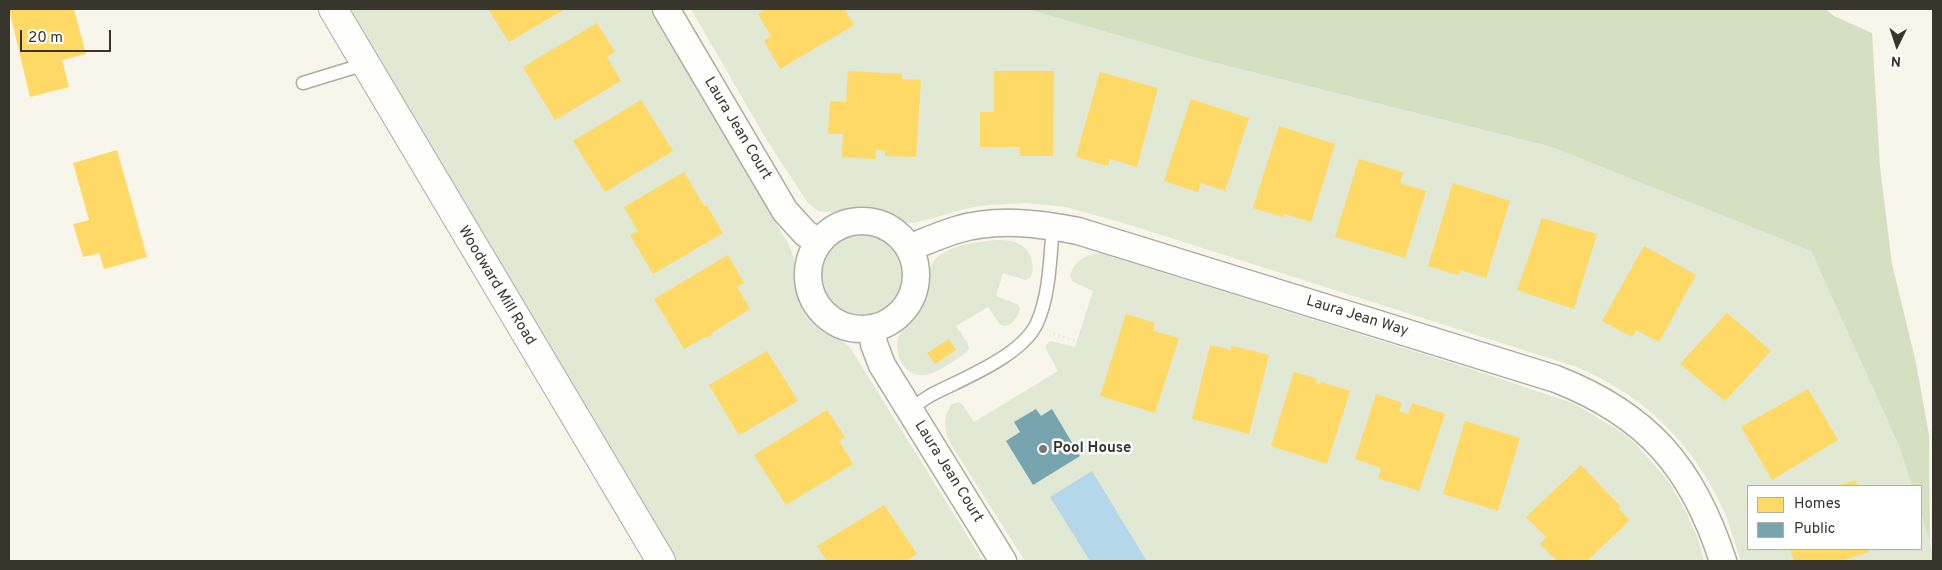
<!DOCTYPE html>
<html>
<head>
<meta charset="utf-8">
<style>
	body { margin:0 }
	#map { position:relative; width:1942px; height:570px; overflow:hidden; background:#f8f5eb; font-family:Overpass,sans-serif }
	canvas { display:block }
	.frame { position:absolute; inset:0; border:10px solid #38352c; pointer-events:none }
	.legend { position:absolute; left:1747px; top:485px; width:175px; height:65px; box-sizing:border-box; background:#fff; border:1px solid #afaeab; margin:0; padding:6px 9px; list-style:none; font-size:15px; color:#38352c }
	.legend li { display:flex; align-items:center; gap:10px; height:25px }
	.legend b { width:25px; border:1px solid #afaeab }
	.north { position:absolute; left:1872px; top:20px; width:50px; height:50px; -webkit-text-stroke:4px #fff; paint-order:stroke; rotate:184deg; font-size:14px; font-weight:700; line-height:20px; text-align:center; color:#38352c }
	.north::after { content:''; display:block; margin:auto; width:18px; height:22px; background:#38352c; clip-path:polygon(50% 0,100% 100%,50% 72%,0 100%) }
	.scale { position:absolute; left:20px; top:30px; width:91px; height:22px; box-sizing:border-box; border:2px solid #38352c; border-top:0; padding-left:6px; font-size:15px; line-height:18px; white-space:nowrap; color:#38352c; -webkit-text-stroke:4px #fff; paint-order:stroke }
</style>
</head>
<body>
<div id="map">
<canvas width="1942" height="570"></canvas>
<div class="frame"></div>
<ul class="legend">
<li><b style="height:14px;background:#ffd966"></b>Homes</li>
<li><b style="height:14px;background:#76a5af"></b>Public</li>
</ul>
<div class="north">N</div>
<div class="scale">20 m</div>
</div>
<script>
const context = document.querySelector('canvas').getContext('2d');
context.lineJoin = 'round';
function fillPath(path, color) { context.fillStyle = color; context.fill(path, 'evenodd'); }
function stroke(path, color, width, dash) { context.strokeStyle = color; context.lineWidth = width; context.lineCap = dash ? 'butt' : 'round'; context.setLineDash(dash || []); context.stroke(path); }
function label(font, color, halo, rows, align = 'center') {
  context.font = font + ' Overpass,sans-serif'; context.lineWidth = 5; context.setLineDash([]); context.textBaseline = 'middle'; context.strokeStyle = halo; context.fillStyle = color; for (const [text, x, y, turn = 0] of rows) {
    context.save(); context.translate(x, y); context.rotate((+turn || 0) * Math.PI / 180); context.textAlign = isNaN(turn) ? turn : align; if (halo) context.strokeText(text, 0, 0); context.fillText(text, 0, 0); context.restore();
  }
}
const green = new Path2D(`
	M 348,9 L 649,9 L 789,245 L 794,258 L 796,290 L 803,308 L 814,322 L 849,346 L 983,561 L 677,561 Z
	M 691,9 L 1027,9 L 1200,59 L 1552,147 L 1811,251 L 1899,446 L 1912,486 L 1748,486 L 1748,549 L 1921,549 L 1921,514 L 1933,554 L 1933,561 L 1741,561 C 1735,545 1731,527 1724,511 C 1694,444 1642,393 1574,366 L 1130,225 L 1066,207 L 1027,203 L 989,205 L 973,207 L 914,223 L 901,222 L 879,212 L 867,209 L 833,212 L 818,211 L 807,202 L 765,137 Z
	M819 275a42 42 0 1 1 84 0a42 42 0 1 1-84 0Z
	M 996,240 C 1004,240 1012,240 1019,244 C 1031,249 1036,267 1030,278 L 1025,280 L 1003,273 L 996,296 L 1017,304 L 1020,309 C 1018,316 1012,326 1004,326 L 1000,324 L 988,307 L 956,326 L 968,344 L 969,349 L 966,353 C 948,364 921,389 903,365 C 898,358 896,347 898,339 C 902,325 915,318 920,304 C 927,288 925,266 940,255 C 956,244 977,242 996,240 Z
	M 1100,253 L 1477,371 L 1575,404 L 1620,431 L 1636,444 L 1669,482 L 1686,512 L 1698,539 L 1704,561 L 1025,561 L 952,446 C 944,431 942,419 951,405 L 958,402 L 962,404 L 974,422 L 1058,371 L 1046,349 L 1046,345 L 1050,341 L 1075,347 L 1093,291 L 1072,281 L 1070,275 C 1075,261 1085,254 1100,253 Z`);
const forest = new Path2D(`
	M 1027,9 L 1825,9 L 1834,16 L 1872,33 L 1880,167 L 1892,264 L 1916,363 L 1929,435 L 1930,543 L 1921,514 L 1921,486 L 1912,486 L 1899,446 L 1811,251 L 1552,147 L 1200,59 Z`);
const water = new Path2D(`
	M 1092,471 L 1146,560 L 1144,561 L 1090,561 L 1050,497 Z`);
const homes = new Path2D(`
	M 9,9 L 74,9 L 86,54 L 62,60 L 69,87 L 30,97 Z
	M 488,9 L 565,9 L 509,42 Z
	M 766,9 L 844,9 L 854,25 L 780,69 L 764,41 L 771,36 L 758,14 Z
	M 597,23 L 615,52 L 607,57 L 621,81 L 555,120 L 523,67 Z
	M 848,71 L 902,74 L 902,79 L 921,80 L 916,157 L 885,156 L 885,151 L 876,150 L 875,159 L 842,157 L 843,134 L 828,134 L 830,101 L 846,102 Z
	M 994,71 L 1054,71 L 1053,156 L 1020,156 L 1020,147 L 980,147 L 980,112 L 994,112 Z
	M 1100,72 L 1158,88 L 1137,167 L 1110,159 L 1108,166 L 1076,157 Z
	M 1191,99 L 1249,118 L 1225,191 L 1201,183 L 1198,192 L 1164,181 Z
	M 641,100 L 673,151 L 605,192 L 573,141 Z
	M 1279,126 L 1335,144 L 1311,222 L 1284,214 L 1283,217 L 1253,208 Z
	M 117,150 L 147,257 L 104,269 L 99,253 L 83,257 L 73,224 L 89,220 L 73,163 Z
	M 1359,159 L 1403,172 L 1400,183 L 1426,191 L 1405,258 L 1335,237 Z
	M 684,172 L 704,206 L 707,206 L 723,233 L 653,274 L 630,235 L 638,231 L 624,207 Z
	M 1453,183 L 1510,201 L 1486,278 L 1460,270 L 1458,275 L 1428,266 Z
	M 1542,218 L 1597,234 L 1574,309 L 1517,290 Z
	M 1644,246 L 1696,275 L 1659,342 L 1636,330 L 1632,337 L 1602,321 Z
	M 728,255 L 744,283 L 737,287 L 750,309 L 713,332 L 711,336 L 703,338 L 684,349 L 654,299 Z
	M 1727,313 L 1771,351 L 1725,401 L 1680,364 Z
	M 1126,314 L 1155,323 L 1153,331 L 1179,338 L 1155,413 L 1100,396 Z
	M 949,339 L 956,350 L 935,364 L 927,353 Z
	M 1210,345 L 1231,350 L 1232,346 L 1269,355 L 1249,434 L 1192,419 Z
	M 767,351 L 798,401 L 739,435 L 709,385 Z
	M 1294,372 L 1317,379 L 1316,383 L 1320,384 L 1321,382 L 1350,391 L 1327,464 L 1271,446 Z
	M 1808,389 L 1838,440 L 1772,480 L 1741,427 Z
	M 1376,394 L 1402,403 L 1399,411 L 1408,414 L 1412,403 L 1445,414 L 1419,491 L 1378,478 L 1381,468 L 1355,459 Z
	M 827,410 L 845,437 L 839,441 L 853,464 L 786,505 L 754,455 Z
	M 1465,421 L 1520,438 L 1498,511 L 1443,494 Z
	M 1581,465 L 1621,507 L 1618,508 L 1630,520 L 1587,561 L 1557,561 L 1540,544 L 1546,537 L 1526,517 Z
	M 1856,480 L 1858,486 L 1836,486 Z
	M 884,505 L 917,554 L 905,561 L 827,561 L 817,546 Z
	M 1790,549 L 1868,549 L 1869,552 L 1841,561 L 1794,561 Z`);
const public = new Path2D(`
	M 1036,409 L 1041,416 L 1052,409 L 1080,456 L 1033,485 L 1006,441 L 1020,432 L 1014,422 Z`);
const path = new Path2D(`
	M 1054,334 L 1077,341`);
const service = new Path2D(`
	M 303,83 L 365,64
	M 909,410 C 916,405 923,400 931,395 C 962,379 1022,356 1037,323 C 1050,294 1050,257 1053,226`);
const minor = new Path2D(`
	M 666,9 L 785,211 L 805,233 L 818,242
	M808 275a54 54 0 1 1 108 0a54 54 0 1 1-108 0Z
	M 909,248 C 924,242 940,235 956,230 C 995,218 1038,223 1078,231 L 1556,379 C 1648,415 1693,468 1723,561
	M 872,328 L 874,344 L 882,365 L 1003,561`);
const tertiary = new Path2D(`
	M 333,9 L 661,561`);
const markers = [
	[1043,449,5,"#7b786f"]
];
const streetNames = [
	["Laura Jean Court",737,129,59],
	["Woodward Mill Road",496,286,59],
	["Laura Jean Way",1357,317,17],
	["Laura Jean Court",948,472,58]
];
const poiNames = [
	["Pool House",1053,449]
];
fillPath(green, '#e1e8d3');
fillPath(forest, '#d5e0c2');
fillPath(water, '#b4d7e9');
fillPath(homes, '#ffd966');
fillPath(public, '#76a5af');
stroke(service, '#aeaba3', 15);
stroke(minor, '#aeaba3', 29);
stroke(tertiary, '#aeaba3', 30);
stroke(path, '#e4e4e1', 3, [1, 4]);
stroke(service, '#fefefc', 12);
stroke(minor, '#fefefc', 26);
stroke(tertiary, '#fefefc', 28);
for (const [x, y, r, color] of markers) { const dot = new Path2D(); dot.arc(x, y, r, 0, 2 * Math.PI); context.fillStyle = color; context.fill(dot); stroke(dot, '#fff', 2); }
label('15px', '#38352c', '#fff', streetNames);
label('bold 15px', '#38352c', '#fff', poiNames, 'left');
</script>
</body>
</html>
